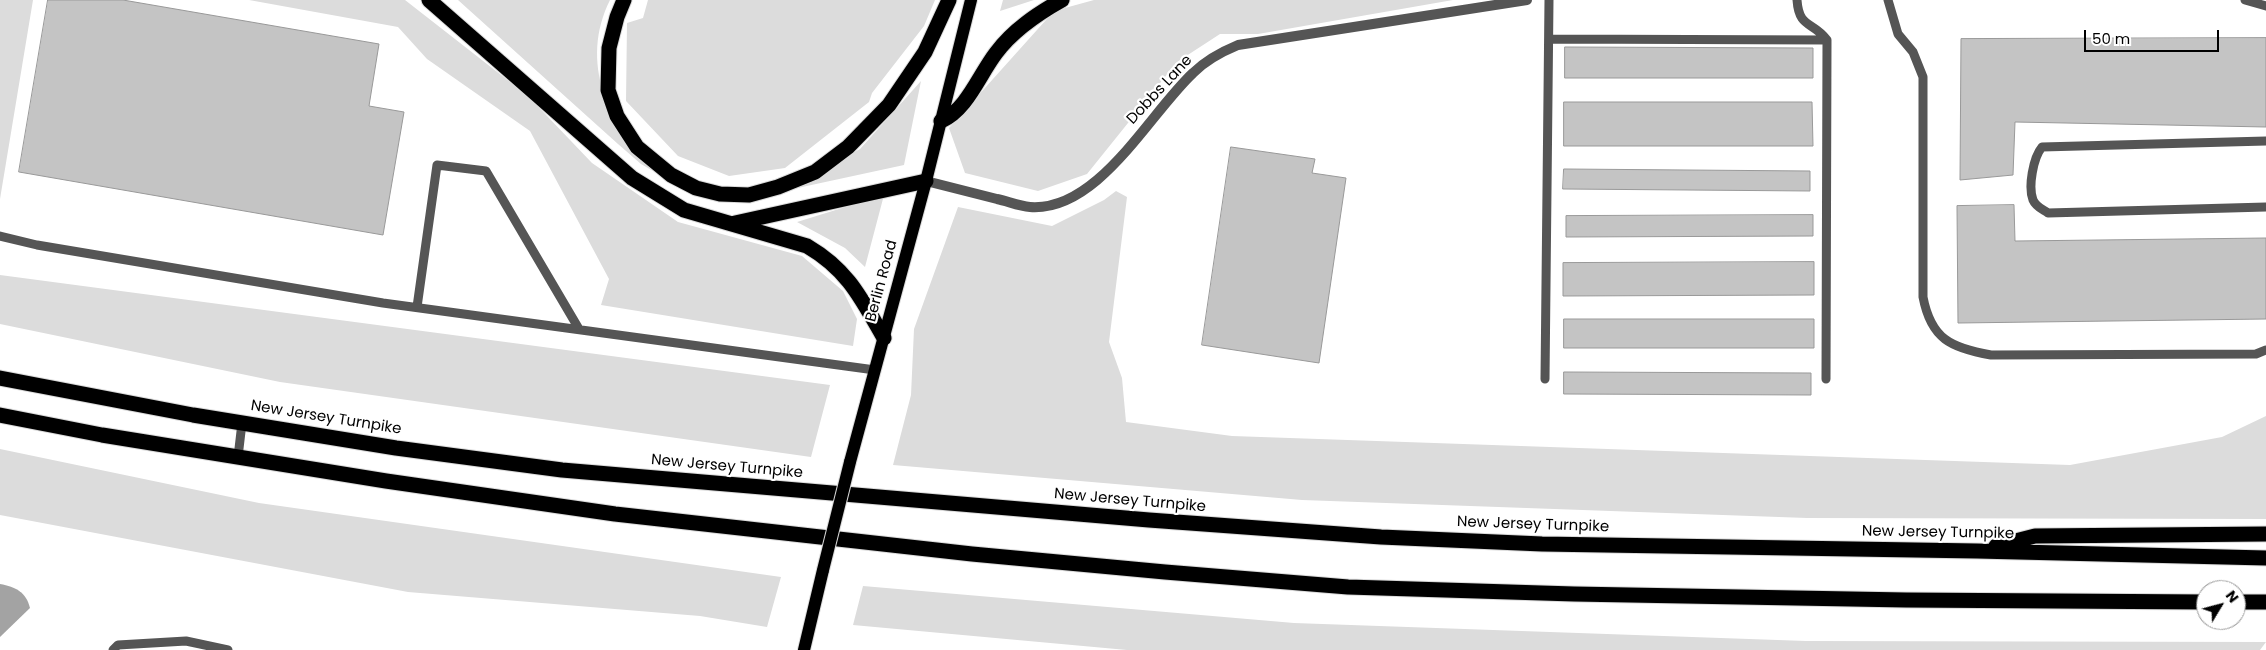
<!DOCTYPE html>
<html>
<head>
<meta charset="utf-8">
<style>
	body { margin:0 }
	#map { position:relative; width:2266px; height:650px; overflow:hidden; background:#fff; font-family:Poppins,sans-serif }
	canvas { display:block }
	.north { position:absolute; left:2196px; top:580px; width:50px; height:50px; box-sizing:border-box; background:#fff; border:1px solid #999; border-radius:50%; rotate:53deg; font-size:14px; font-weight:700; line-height:20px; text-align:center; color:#000 }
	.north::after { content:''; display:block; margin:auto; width:18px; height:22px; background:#000; clip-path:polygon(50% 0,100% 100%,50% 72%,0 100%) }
	.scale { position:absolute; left:2084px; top:30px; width:135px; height:22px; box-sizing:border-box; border:2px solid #000; border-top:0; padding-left:6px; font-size:15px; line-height:18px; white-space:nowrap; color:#000; -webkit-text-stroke:4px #fff; paint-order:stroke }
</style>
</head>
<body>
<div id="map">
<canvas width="2266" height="650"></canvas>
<div class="north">N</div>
<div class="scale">50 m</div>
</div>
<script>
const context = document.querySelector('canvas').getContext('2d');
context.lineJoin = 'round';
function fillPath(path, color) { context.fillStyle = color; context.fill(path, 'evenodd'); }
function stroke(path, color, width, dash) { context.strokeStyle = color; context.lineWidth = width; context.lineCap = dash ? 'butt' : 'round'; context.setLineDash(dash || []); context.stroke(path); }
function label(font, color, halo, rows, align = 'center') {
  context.font = font + ' Poppins,sans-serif'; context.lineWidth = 4.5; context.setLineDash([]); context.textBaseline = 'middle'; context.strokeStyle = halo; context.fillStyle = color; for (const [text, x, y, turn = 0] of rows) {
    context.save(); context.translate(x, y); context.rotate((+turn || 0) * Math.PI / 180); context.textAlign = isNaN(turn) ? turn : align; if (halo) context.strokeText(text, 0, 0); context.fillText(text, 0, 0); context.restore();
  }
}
const green = new Path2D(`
	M 0,0 L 33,0 L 0,199 Z
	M 249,0 L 405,0 L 528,96 L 592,163 L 678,222 L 802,256 L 843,291 L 857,319 L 853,346 L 601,305 L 609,279 L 530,131 L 427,59 L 398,27 Z
	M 458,0 L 610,0 C 579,62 608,124 653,171 L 641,164 L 618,144 Z
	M 648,0 L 935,0 L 924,26 L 872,93 L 869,102 L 785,168 L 729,176 L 678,156 L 626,101 L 627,23 L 643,18 Z
	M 1003,0 L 1034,0 L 1000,11 Z
	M 1094,0 L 1453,0 L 1258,34 L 1220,34 L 1177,62 L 1087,174 L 1038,191 L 965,173 L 949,128 L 1054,11 Z
	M 921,81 L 904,165 L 779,192 L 860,149 Z
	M 1116,191 L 1127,197 L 1109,342 L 1122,378 L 1126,422 L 1232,436 L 2070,465 L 2222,437 L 2266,416 L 2266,519 L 1807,518 L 1302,500 L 893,465 L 911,395 L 914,329 L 958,207 L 1052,226 L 1104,200 Z
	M 884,195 L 865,267 L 845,248 L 797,222 Z
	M 0,275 L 830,385 L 811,457 L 280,382 L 0,324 Z
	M 0,449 L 259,503 L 781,577 L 767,627 L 700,616 L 408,592 L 0,515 Z
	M 863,586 L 1294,623 L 1806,641 L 2266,642 L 2260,650 L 1127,650 L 853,625 Z`);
const water = new Path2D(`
	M 0,584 C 16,587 26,592 30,608 L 0,637 Z`);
const building = new Path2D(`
	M 48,0 L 123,0 L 379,44 L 369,106 L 404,112 L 383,235 L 19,172 Z
	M 2266,38 L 2266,127 L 2015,122 L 2013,175 L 1960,180 L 1961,39 Z
	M 1565,47 L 1813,48 L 1813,78 L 1565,78 Z
	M 1564,102 L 1812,102 L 1813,146 L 1564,146 Z
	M 1231,147 L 1315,159 L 1312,173 L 1346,178 L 1319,363 L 1202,345 Z
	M 1564,169 L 1810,171 L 1810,191 L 1563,189 Z
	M 2014,205 L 2015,241 L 2266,238 L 2266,319 L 1958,323 L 1957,206 Z
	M 1813,215 L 1813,236 L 1566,237 L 1566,216 Z
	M 1814,262 L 1814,295 L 1563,296 L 1563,263 Z
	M 1564,319 L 1814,319 L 1814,348 L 1564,348 Z
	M 1564,372 L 1811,373 L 1811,395 L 1564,394 Z`);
const service = new Path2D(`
	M 1797,0 C 1799,29 1813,21 1827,40 L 1826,379
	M 1888,0 L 1898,34 L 1913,52 L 1923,77 L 1923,297 C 1931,339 1951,348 1991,355 L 2256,354 L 2266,350
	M 2245,0 L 2266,6
	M 1549,39 L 1827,40
	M 2266,141 L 2042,147 C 2033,158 2028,187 2033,200 C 2036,207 2042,209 2048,213 L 2266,207
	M 0,236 L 37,245 L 383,303 L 875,370
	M 417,307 L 437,165 L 486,171 L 579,329
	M 1545,379 L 1549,0
	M 238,457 L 242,423
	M 113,650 L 118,645 L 186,641 L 228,650`);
const minor = new Path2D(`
	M 926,181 C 950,187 973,193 997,199 C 1007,201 1019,206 1030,207 C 1098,212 1149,114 1193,73 C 1206,60 1221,52 1238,45 L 1527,0`);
const primary = new Path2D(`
	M 850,462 L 926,181 L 971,0
	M 804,650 L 823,570`);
const motorway = new Path2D(`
	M 429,0 L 632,178 L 684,210 L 807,246 C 848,270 861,298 884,338
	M 624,0 L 617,17 L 609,48 L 608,90 L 617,116 L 637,147 L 671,175 L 696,188 L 720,194 L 749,195 L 778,187 L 815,172 L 848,147 L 889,105 L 925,52 L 949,0
	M 941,121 C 967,110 979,75 996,53 C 1013,30 1037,14 1062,0
	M 735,223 L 926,181
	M 0,378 L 193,415 L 396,448 L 562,470 L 1149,520 L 1381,537 L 1542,544 L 1977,551 L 2266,558
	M 0,415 L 102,435 L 386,481 L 615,514 L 972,554 L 1165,572 L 1348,587 L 1574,594 L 1906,600 L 2206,602
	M 1996,546 L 2035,536 L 2266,534
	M 2236,602 L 2266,602`);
const primaryBridge = new Path2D(`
	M 823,570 L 850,462`);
const streetNames = [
	["Dobbs Lane",1160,90,-47],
	["Berlin Road",882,281,-75],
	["New Jersey Turnpike",326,418,9],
	["New Jersey Turnpike",727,467,5],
	["New Jersey Turnpike",1130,501,5],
	["New Jersey Turnpike",1533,525,2],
	["New Jersey Turnpike",1938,533,1]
];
fillPath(green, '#dcdcdc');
fillPath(water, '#a3a3a3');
fillPath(building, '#c4c4c4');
stroke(building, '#999', 1);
stroke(primary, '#dbdbdb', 14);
stroke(motorway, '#dbdbdb', 17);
stroke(service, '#555', 9);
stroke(minor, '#555', 10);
stroke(primary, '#000', 12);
stroke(motorway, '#000', 15);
stroke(primaryBridge, '#dbdbdb', 14, []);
stroke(primaryBridge, '#000', 12);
label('15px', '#000', '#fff', streetNames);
</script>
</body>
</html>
